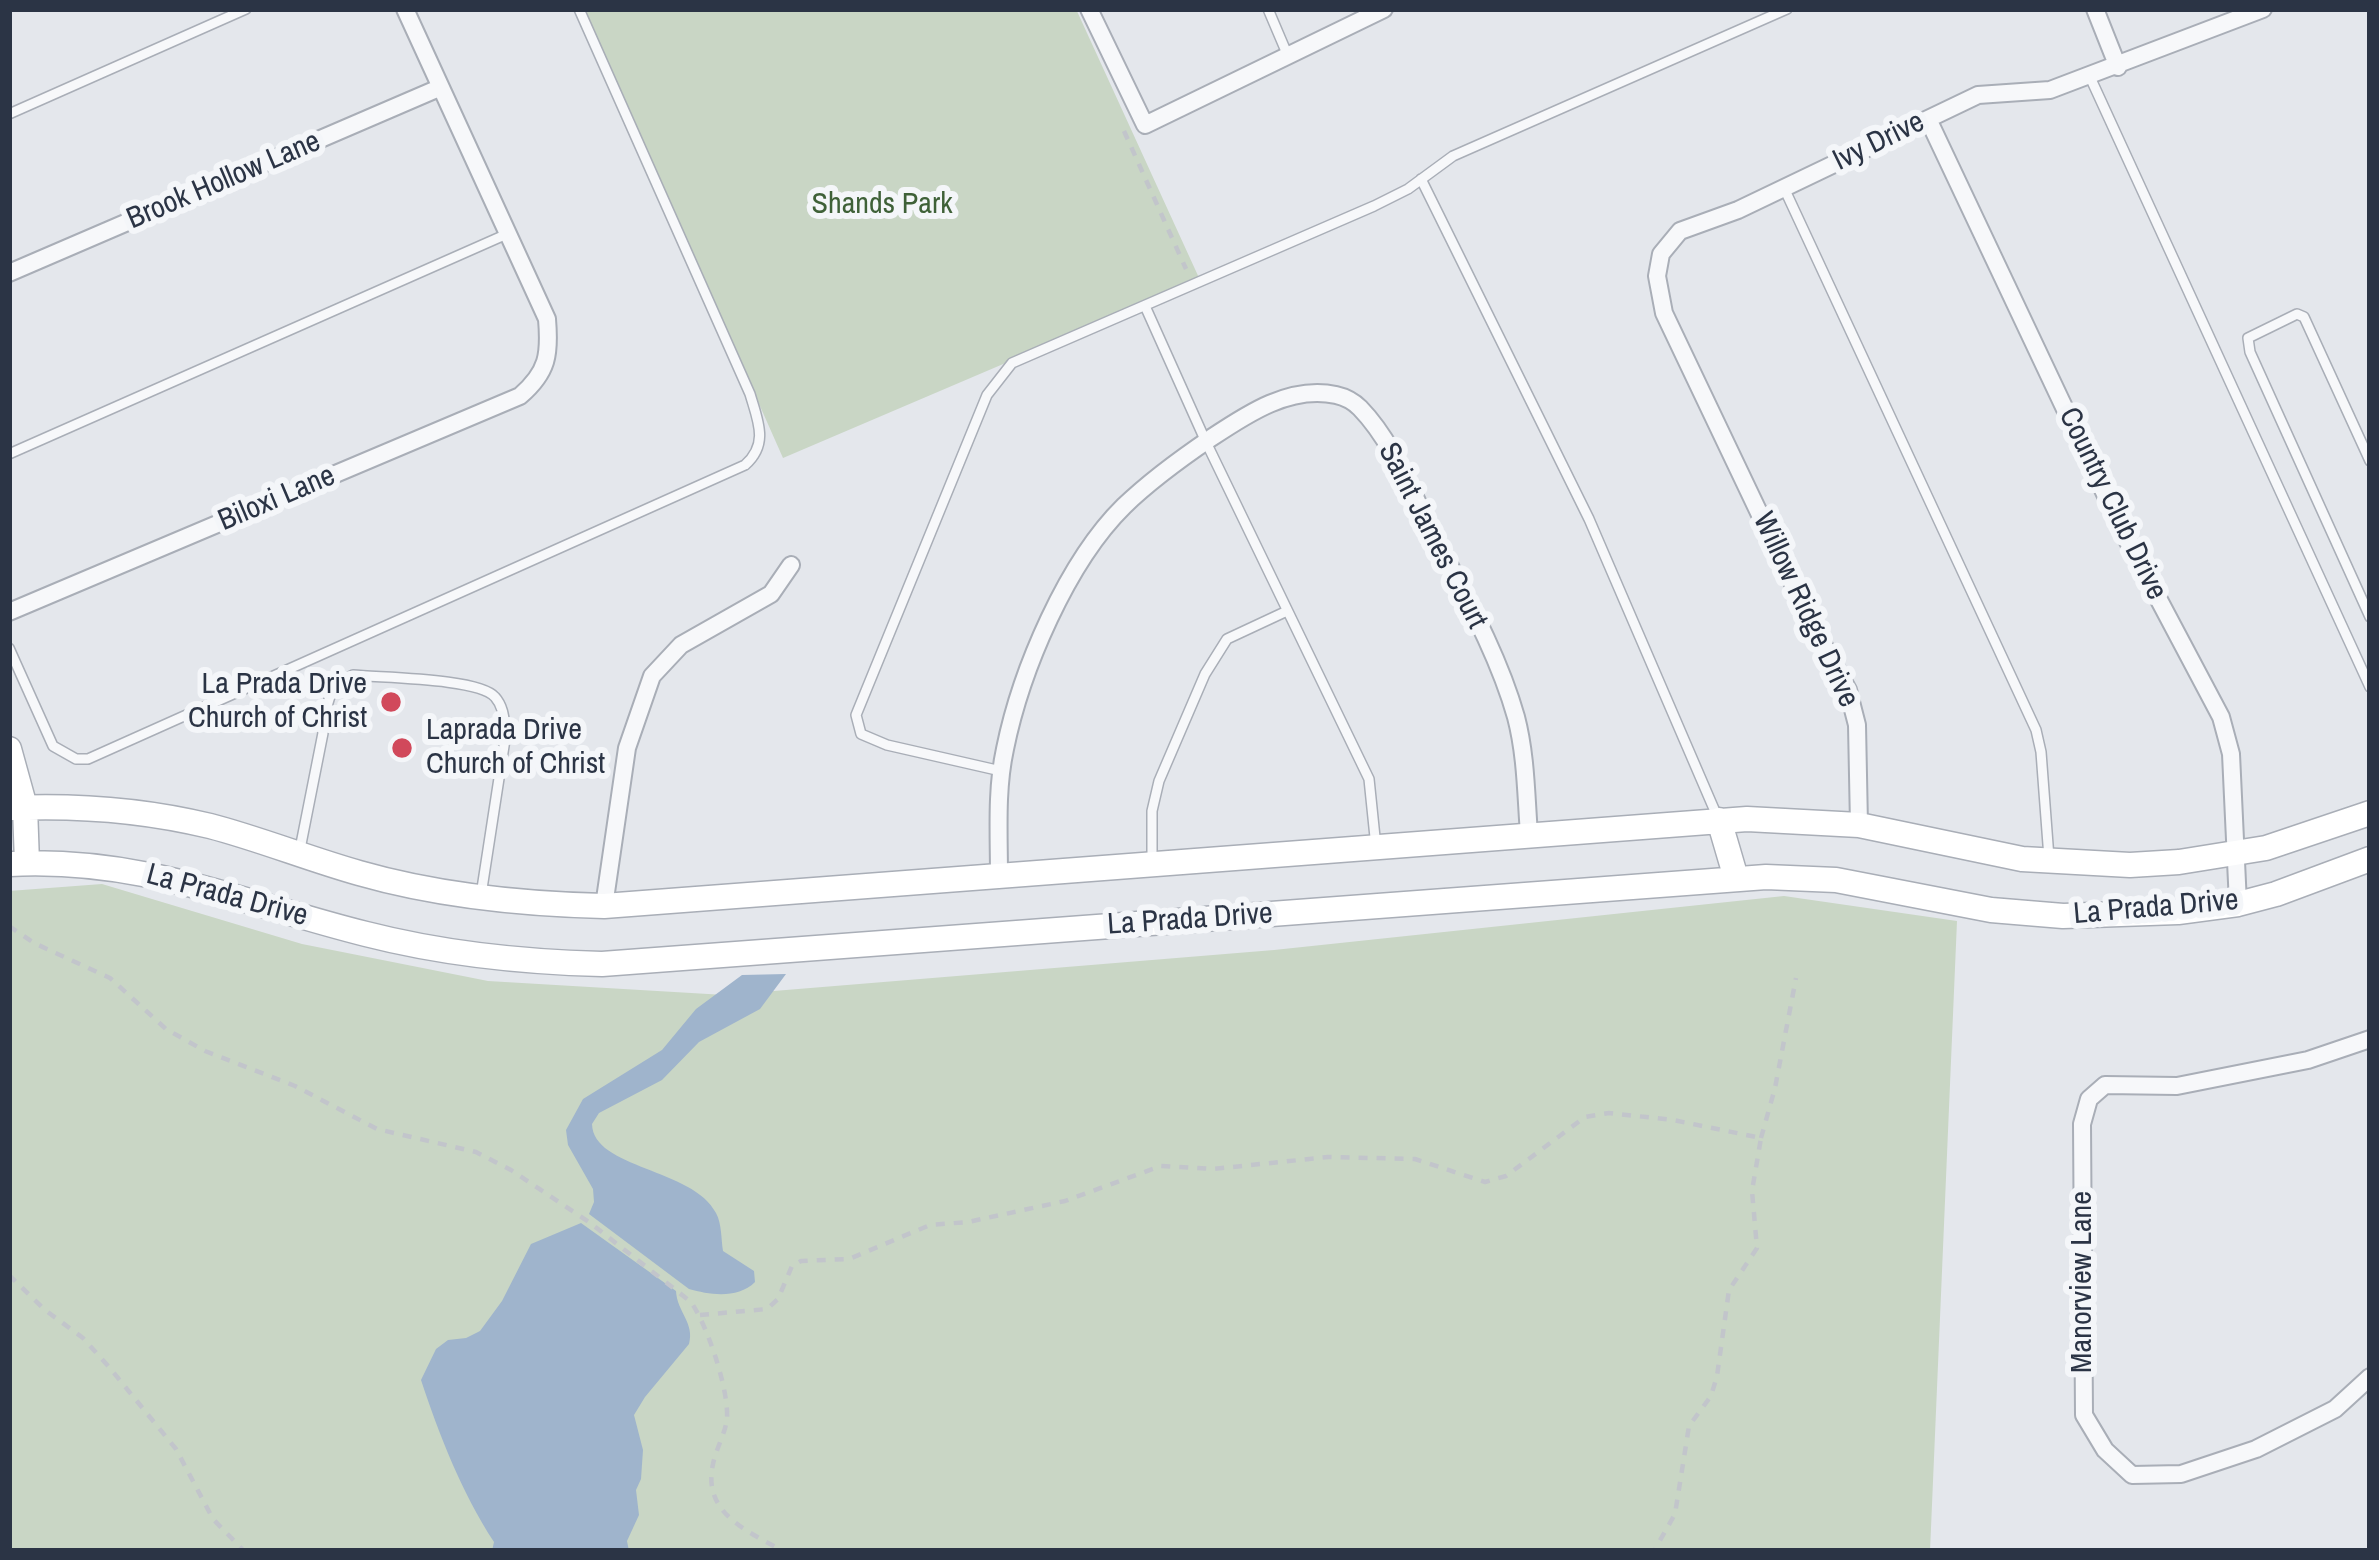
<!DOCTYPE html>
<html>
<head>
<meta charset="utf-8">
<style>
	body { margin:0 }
	#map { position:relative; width:2379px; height:1560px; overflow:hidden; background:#e4e7ec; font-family:"Archivo Narrow",sans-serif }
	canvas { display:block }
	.frame { position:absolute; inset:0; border:12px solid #2b3445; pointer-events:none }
</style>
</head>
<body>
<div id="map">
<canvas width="2379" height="1560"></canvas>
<div class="frame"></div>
</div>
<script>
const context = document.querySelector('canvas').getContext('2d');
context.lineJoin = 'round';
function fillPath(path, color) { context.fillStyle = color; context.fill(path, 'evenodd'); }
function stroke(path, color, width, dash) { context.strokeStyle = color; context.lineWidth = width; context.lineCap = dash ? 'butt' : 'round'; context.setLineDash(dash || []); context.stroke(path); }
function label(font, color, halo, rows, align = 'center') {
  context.font = font + ' "Archivo Narrow",sans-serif'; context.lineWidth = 12; context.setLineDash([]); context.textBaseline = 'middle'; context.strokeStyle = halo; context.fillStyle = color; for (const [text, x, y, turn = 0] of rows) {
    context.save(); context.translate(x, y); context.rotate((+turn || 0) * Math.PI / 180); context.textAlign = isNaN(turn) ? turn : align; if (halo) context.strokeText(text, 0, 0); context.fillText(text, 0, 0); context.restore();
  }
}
const green = new Path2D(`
	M 584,9 L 1076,9 L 1200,280 L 783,458 Z
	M 102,884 L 302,944 L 488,981 L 725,995 L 1274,950 L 1784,896 L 1957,921 L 1930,1551 L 9,1551 L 9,891 Z`);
const water = new Path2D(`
	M 786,974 L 760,1009 L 699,1042 L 662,1080 L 599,1113 L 592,1124 C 593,1169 693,1168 716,1213 C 722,1224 721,1239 723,1251 L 754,1271 L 755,1282 C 738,1299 710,1295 689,1289 L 589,1214 L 594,1202 L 593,1189 L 568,1145 L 566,1130 L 583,1099 L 662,1050 L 696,1009 L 742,975 Z
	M 581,1223 L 676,1291 C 677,1312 695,1323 689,1344 L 645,1397 L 634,1415 L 643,1450 L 641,1479 L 636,1490 L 639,1515 L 627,1541 L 629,1551 L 492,1551 L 494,1542 C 461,1491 440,1437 421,1380 L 436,1349 L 448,1340 L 466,1338 L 480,1331 L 502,1301 L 531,1244 Z`);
const path = new Path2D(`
	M 1124,131 L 1186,269
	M 9,926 L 34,943 L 110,978 L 166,1029 L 205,1051 L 295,1086 L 377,1129 L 476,1152 L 511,1170 L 589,1222 L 691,1302 C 707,1325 729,1389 727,1419 C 725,1434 716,1449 713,1464 C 702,1513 747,1531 783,1551
	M 1761,1138 L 1775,1088 L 1796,978
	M 9,1275 L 45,1310 L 83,1338 L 109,1367 L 176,1449 L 213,1519 L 244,1551
	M 700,1315 L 767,1309 L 778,1299 L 792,1266 L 801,1261 L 849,1259 L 930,1225 L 968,1222 L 1065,1201 L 1161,1166 L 1213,1169 L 1328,1157 L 1415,1159 L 1485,1182 L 1506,1176 L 1585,1117 L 1609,1113 L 1673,1120 L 1761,1138 L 1752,1191 L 1757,1248 L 1729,1290 L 1717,1376 L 1711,1396 L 1689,1426 L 1675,1514 L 1654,1551`);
const lane = new Path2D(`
	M 1268,9 L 1288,56
	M 2090,77 L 2370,687
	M 9,114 L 246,9
	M 1421,179 L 1589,519 L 1717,816
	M 1784,188 L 2036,730 L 2041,752 L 2049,858
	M 1145,306 L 1206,442 L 1369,779 L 1376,847
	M 9,454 L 507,234
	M 2370,461 L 2304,317 L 2297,314 L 2248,338 L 2250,352 L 2370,617
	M 9,648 L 53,746 L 76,759 L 88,759 L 745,465 C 769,444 758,421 750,394 L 579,9
	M 326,711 C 330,692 334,683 353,675 C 380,678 479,678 495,697 C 504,707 504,720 506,733 L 481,895
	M 1001,771 L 887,745 L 861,734 L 856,715 L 987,395 L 1012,363 L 1374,206 L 1408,189 L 1453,156 L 1787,9
	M 300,849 L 323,733
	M 1152,859 L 1152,811 L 1159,781 L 1205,674 L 1227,639 L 1287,611`);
const street = new Path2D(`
	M 1089,9 L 1145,125 L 1384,9
	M 2095,9 L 2118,67
	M 1928,119 L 2123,532 L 2221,717 L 2231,754 L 2238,904
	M 9,273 L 439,88
	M 9,612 L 520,396 C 548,372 550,354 547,319 L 405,9
	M 1859,825 L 1857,725 L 1848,690 L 1811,622 L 1664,313 L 1657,276 L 1661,254 L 1680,231 L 1738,210 L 1978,95 L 2050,90 L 2263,9
	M 999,876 C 999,834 996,790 1005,749 C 1021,670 1067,562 1124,506 C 1151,480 1180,459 1211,438 C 1247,414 1290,385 1336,395 C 1345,397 1354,402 1360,408 C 1391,440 1409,486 1429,526 C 1460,587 1497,650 1516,717 C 1526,755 1526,795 1529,834
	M 604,906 L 627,748 L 652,676 L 681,645 L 771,594 L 791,565
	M 2370,1039 L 2308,1060 L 2177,1086 L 2105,1085 L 2089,1099 L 2082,1124 L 2084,1415 L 2105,1450 L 2132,1475 L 2181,1474 L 2256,1449 L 2335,1409 L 2370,1377`);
const secondary = new Path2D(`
	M 9,749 L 25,807 L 27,863
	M 9,808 C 77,805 144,810 210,826 C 260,839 309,859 359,873 C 439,896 521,904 604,906 L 1747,819 L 1859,825 L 2022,859 L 2130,865 L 2179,862 L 2266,848 L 2370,813
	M 1719,820 L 1736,878
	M 9,864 C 142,857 242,903 366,934 C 444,954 522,962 602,964 L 1766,877 L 1836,880 L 1991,910 L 2063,916 L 2178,912 L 2238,904 L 2276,894 L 2370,859`);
const markers = [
	[391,702,12,"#d1495b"],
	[402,748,12,"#d1495b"]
];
const streetNames = [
	["Ivy Drive",1879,142,-26],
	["Brook Hollow Lane",224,181,-23],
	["Biloxi Lane",277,499,-23],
	["Country Club Drive",2112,504,64],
	["Saint James Court",1432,536,63],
	["Willow Ridge Drive",1805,610,65],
	["La Prada Drive",227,896,15],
	["La Prada Drive",2156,908,-5],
	["La Prada Drive",1190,920,-4],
	["Manorview Lane",2083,1282,-90]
];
const parkNames = [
	["Shands Park",882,205]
];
const poiNames = [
	["La Prada Drive",367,685],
	["Church of Christ",367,719],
	["Laprada Drive",426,731,"left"],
	["Church of Christ",426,765,"left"]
];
fillPath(green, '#c9d6c5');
fillPath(water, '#9fb4cc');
stroke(lane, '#a9aeb7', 12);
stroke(street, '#a9aeb7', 20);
stroke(secondary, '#a9aeb7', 27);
stroke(path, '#c2c5cb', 4.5, [9, 9]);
stroke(lane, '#f7f8fa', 9);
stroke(street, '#f7f8fa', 16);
stroke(secondary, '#fff', 24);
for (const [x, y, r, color] of markers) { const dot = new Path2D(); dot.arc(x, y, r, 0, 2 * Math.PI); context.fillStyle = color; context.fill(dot); stroke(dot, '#f4f6f9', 4.5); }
label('30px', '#2b3445', '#f4f6f9', streetNames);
label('30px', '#3f6138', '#f4f6f9', parkNames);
label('30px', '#2b3445', '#f4f6f9', poiNames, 'right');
</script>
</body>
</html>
